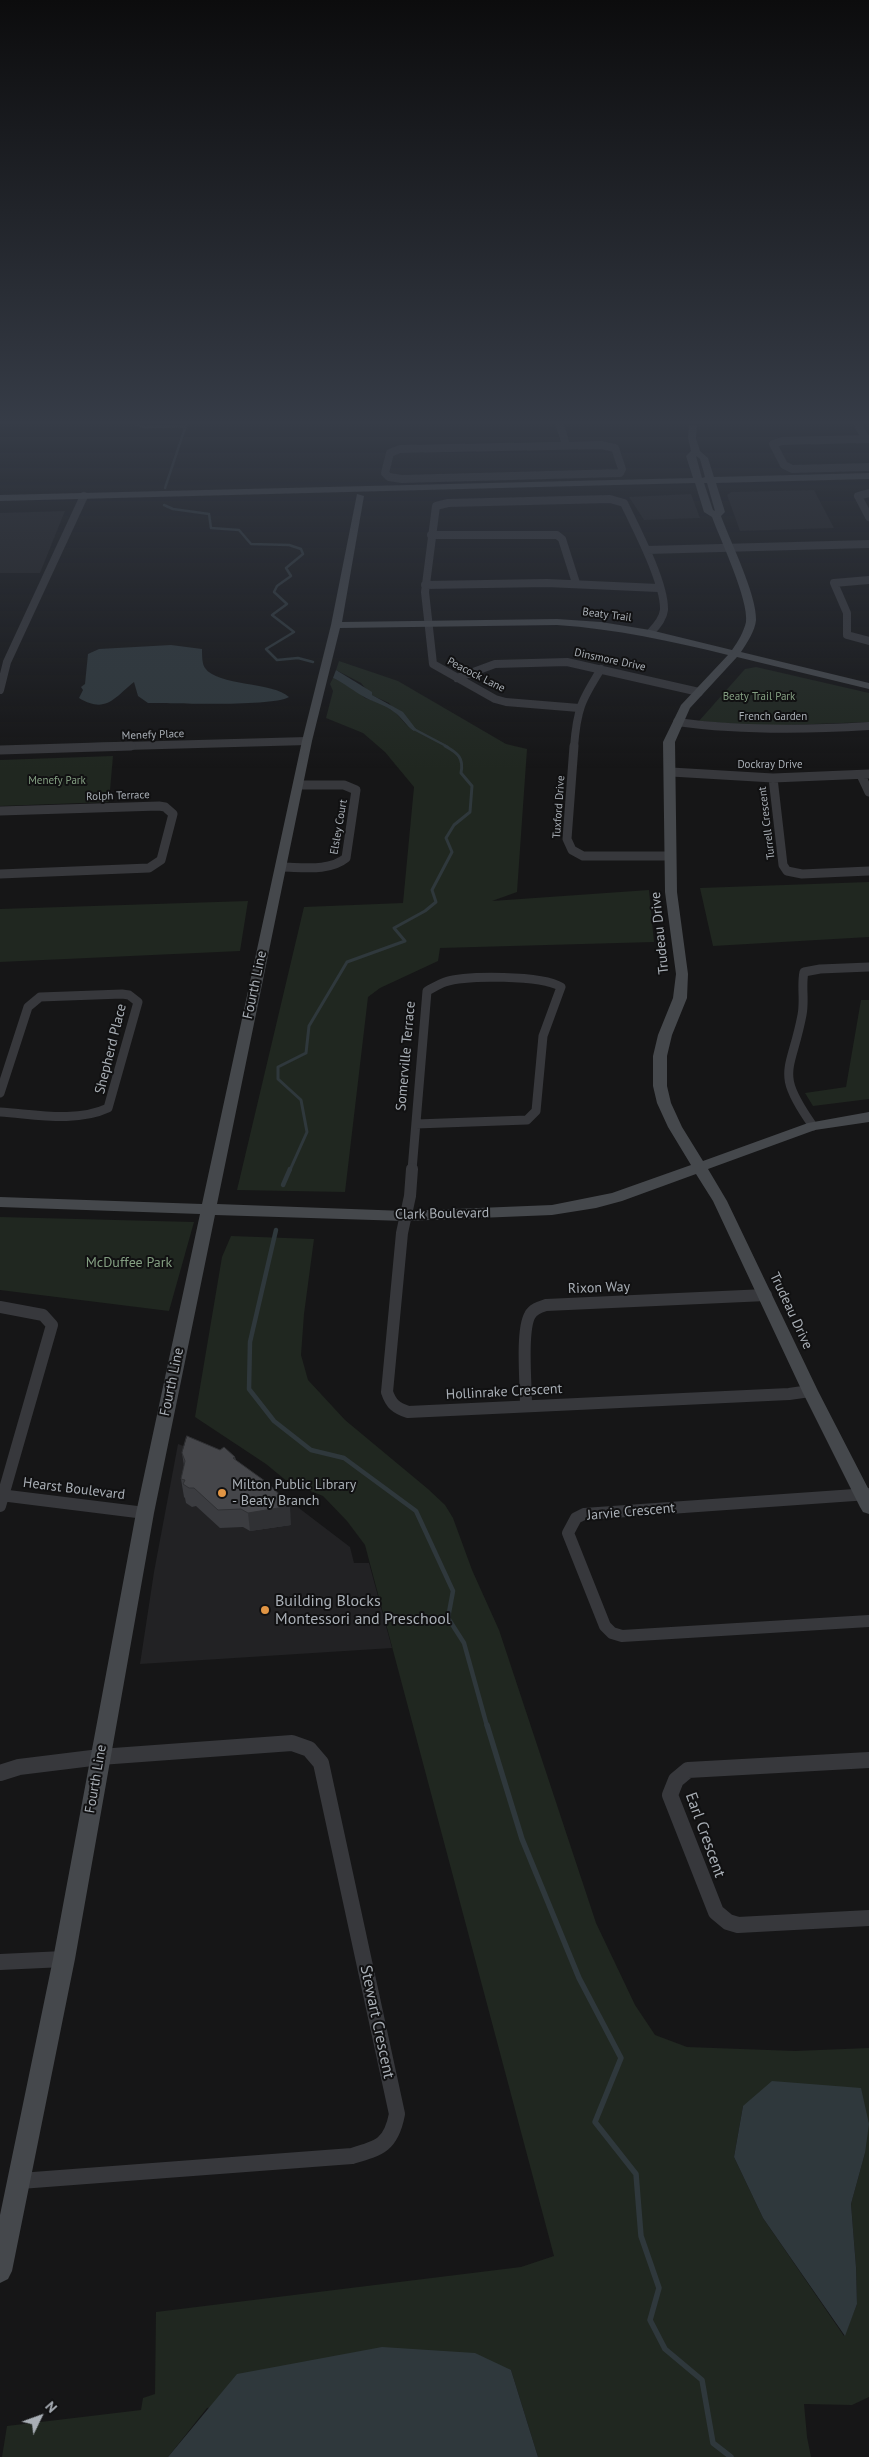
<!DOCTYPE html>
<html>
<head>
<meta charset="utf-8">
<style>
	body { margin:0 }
	#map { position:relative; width:869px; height:2457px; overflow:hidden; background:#161617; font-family:"PT Sans",sans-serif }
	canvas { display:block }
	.north { position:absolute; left:15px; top:2392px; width:50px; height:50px; -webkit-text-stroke:4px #111112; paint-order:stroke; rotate:48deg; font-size:14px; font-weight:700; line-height:20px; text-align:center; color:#a9afb6 }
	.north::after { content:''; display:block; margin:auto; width:18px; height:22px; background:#a9afb6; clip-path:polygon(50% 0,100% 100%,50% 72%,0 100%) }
</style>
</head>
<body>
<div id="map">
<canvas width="869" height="2457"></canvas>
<div class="north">N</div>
</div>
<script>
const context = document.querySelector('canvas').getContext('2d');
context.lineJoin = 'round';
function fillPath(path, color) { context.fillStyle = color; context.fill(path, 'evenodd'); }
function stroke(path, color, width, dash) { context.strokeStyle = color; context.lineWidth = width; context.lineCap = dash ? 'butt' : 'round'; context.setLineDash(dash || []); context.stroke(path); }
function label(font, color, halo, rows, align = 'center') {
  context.font = font + ' "PT Sans",sans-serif'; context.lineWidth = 4; context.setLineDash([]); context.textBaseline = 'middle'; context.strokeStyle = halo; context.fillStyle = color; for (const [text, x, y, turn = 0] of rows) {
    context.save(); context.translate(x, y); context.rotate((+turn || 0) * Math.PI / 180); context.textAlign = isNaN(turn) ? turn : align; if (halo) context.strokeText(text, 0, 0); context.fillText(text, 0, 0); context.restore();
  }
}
const built = new Path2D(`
	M 814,490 L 834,528 L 740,531 L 727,495 L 731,492 Z
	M 691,494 L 700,518 L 644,520 L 629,497 Z
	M 65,511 L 40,573 L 0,573 L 0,513 Z
	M 178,1444 L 249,1470 L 350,1547 L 354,1563 L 369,1563 L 392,1648 L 140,1664 L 154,1572 Z`);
const green = new Path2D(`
	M 339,661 L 398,681 L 506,744 L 527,749 L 517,892 L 492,901 L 649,890 L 654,942 L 440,948 L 438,961 L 380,988 L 368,997 L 345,1192 L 237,1190 L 304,907 L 403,903 L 414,787 L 385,752 L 363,733 L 326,718 L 333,691 L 330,684 L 333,678 L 348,684 L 365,698 L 383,704 L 396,713 L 409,728 L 389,703 L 371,695 L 361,683 L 336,670 Z
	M 756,667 L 869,693 L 869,722 L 760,726 L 699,721 L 745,669 Z
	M 113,756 L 109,802 L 0,806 L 0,760 Z
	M 869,882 L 869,937 L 713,946 L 700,888 Z
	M 248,901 L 240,951 L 0,962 L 0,909 Z
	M 861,1000 L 869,1000 L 869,1099 L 813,1106 L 805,1093 L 846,1087 Z
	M 0,1217 L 194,1222 L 169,1311 L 0,1290 Z
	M 231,1236 L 314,1239 L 304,1314 L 301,1355 L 308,1380 L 345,1420 L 428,1489 L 445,1505 L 453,1518 L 472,1570 L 499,1630 L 596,1923 L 635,2005 L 655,2035 L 687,2047 L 795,2051 L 869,2048 L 869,2397 L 852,2405 L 804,2404 L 807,2437 L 811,2457 L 538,2457 L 511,2370 L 207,2408 L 168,2457 L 2,2457 L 7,2426 L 141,2410 L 143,2398 L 155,2394 L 156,2312 L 521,2267 L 554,2256 L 365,1545 L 347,1521 L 323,1496 L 288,1482 L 266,1464 L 195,1417 L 222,1257 ZM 743,2106 L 865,2153 L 851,2204 L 856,2267 L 857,2304 L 844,2336 L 763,2218 L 734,2157 Z`);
const water = new Path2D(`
	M 171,645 L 202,649 C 202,655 202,664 205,668 C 217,686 274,682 289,697 C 272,707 174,703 148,703 L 138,696 L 134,682 C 114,698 106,714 79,698 L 83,690 L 81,687 L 85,684 L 88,654 L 99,649 Z
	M 336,670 L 372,692 L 372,695 L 403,712 L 416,729 L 414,731 C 406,726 402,717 394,712 C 385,705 376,703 366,698 C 354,692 345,683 333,678 Z
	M 772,2081 L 861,2088 L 869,2124 L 865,2153 L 851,2204 L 856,2267 L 857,2304 L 845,2336 L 763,2218 L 734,2157 L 743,2106 Z
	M 382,2347 L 475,2353 L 511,2370 L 538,2457 L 168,2457 L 237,2374 Z`);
const streamFar3 = new Path2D(`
	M 137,425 L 145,427 L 185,426
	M 165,488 L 186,425
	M 164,505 L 173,509 L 209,514 L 211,528 L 239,530 L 251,544 L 289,545 L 301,549 L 303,554 L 286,568 L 291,576 L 277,586 L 274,592 L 287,604 L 272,615 L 294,632 L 266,649 L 277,660 L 298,658 L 313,662
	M 412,728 L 448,747`);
const streamFar2 = new Path2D(`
	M 290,1170 L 307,1132 L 301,1100 L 278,1079 L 278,1067 L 306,1053 L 309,1026 L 347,962 L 405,941 L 394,928 L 425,911 L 436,902 L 432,890 L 452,852 L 446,838 L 454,825 L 470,812 L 472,786 L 461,773 C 464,758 458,753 445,746`);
const streamFar1 = new Path2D(`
	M 283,1185 L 290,1169
	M 276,1230 L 250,1342 L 249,1389 L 274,1421 L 311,1450 L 344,1458 L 416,1511 L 453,1591 L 448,1618 L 464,1643 L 487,1726`);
const stream = new Path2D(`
	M 487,1725 L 522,1839 L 579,1978 L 621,2058 L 595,2122 L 636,2174 L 641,2236 L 659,2288 L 650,2320 L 665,2349 L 702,2380 L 713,2443 L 731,2457`);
const streetFar3 = new Path2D(`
	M 560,425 L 566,445
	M 858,425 L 866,439
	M 869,439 L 782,441 L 773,444 L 784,465 L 792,469 L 869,467
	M 601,445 L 615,448 L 622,469 L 620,473 L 402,479 L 389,477 L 385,473 L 390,453 L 400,449 Z
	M 869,493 L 858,496 L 869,517
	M 431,535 L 557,535 L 562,539 L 576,583
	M 647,550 L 869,544
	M 869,580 L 834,583 L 847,613 L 847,635 L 869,641
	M 425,585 L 547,583 L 658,588
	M 457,678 L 495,664 L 567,662 L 699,692
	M 0,690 L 7,662 L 84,496
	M 579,708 L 506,702 L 495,699 L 433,664 L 425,592 L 436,506 L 448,503 L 610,499 L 624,503 C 636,528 665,583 664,610 C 663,619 656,627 650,633
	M 677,722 C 741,731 805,730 869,726
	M 89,747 L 307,741
	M 574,747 C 577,709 581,701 601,669`);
const streetFar2 = new Path2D(`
	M 574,746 L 567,839 L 572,850 L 583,856 L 671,856
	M 0,750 L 131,746
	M 671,772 L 773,778 L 869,774
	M 861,775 L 869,792
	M 773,778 L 783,865 L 787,871 L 802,874 L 869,871
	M 0,811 L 159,806 L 165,807 L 173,814 L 161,860 L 149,868 L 0,874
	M 281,867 C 301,867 329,872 346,858 L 356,790 L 344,785 L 299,785
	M 0,1093 L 28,1007 L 40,997 L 122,994 L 129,995 L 138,1002 L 108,1108 C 76,1123 34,1114 0,1112
	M 813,1126 C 774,1071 791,1073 802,1015 C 805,1000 801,986 804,972 L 820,969 L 869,967
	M 412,1170 L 427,991 C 433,988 439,984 445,982 C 466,975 542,975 561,987 L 543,1036 L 536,1111 L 527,1120 L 416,1124`);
const streetFar1 = new Path2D(`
	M 412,1169 L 410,1196 L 402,1233 L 387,1392 C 391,1404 396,1408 408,1412 L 789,1394 L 810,1391
	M 0,1307 L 43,1315 L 52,1325 L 0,1506
	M 526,1405 C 526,1385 521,1330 530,1315 C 533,1309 540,1307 546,1305 L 766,1295
	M 869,1494 L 584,1514 L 576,1518 L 568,1533 L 605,1626 L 612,1633 L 622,1636 L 869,1621
	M 0,1495 L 145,1513`);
const street = new Path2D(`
	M 869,1760 L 688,1770 L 676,1780 L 670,1795 L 716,1912 L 728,1922 L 738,1925 L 869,1918
	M 0,1773 L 19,1767 L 100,1757 L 292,1743 L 309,1749 L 321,1763 L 397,2114 C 391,2145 380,2148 352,2156 L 20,2181
	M 0,1962 L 64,1959`);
const secondary = new Path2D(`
	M 689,425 L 697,425 L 696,438 L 700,451 L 708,458 L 714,477 L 869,473 L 869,479 L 716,483 L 725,512 L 721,516 C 730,541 757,595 756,620 C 755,631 747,643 741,652 L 869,683 L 869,689 L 737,657 L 690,708 L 675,742 L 677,892 L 688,974 L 687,998 L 672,1035 L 667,1056 L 667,1086 L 671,1103 L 682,1127 L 703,1161 L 808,1123 L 869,1112 L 869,1122 L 815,1130 L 708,1169 L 727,1201 L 818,1391 L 869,1490 L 869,1514 L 863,1512 L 860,1507 L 802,1391 L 713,1201 L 696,1174 L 622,1201 L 596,1208 L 552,1215 L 405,1221 L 215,1215 L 154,1513 L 75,1959 L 12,2271 L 8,2279 L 0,2283 L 0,2215 L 53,1959 L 136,1513 L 200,1214 L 0,1207 L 0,1197 L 202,1204 L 302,741 L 331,625 L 357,494 L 364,496 L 342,622 L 557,619 L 601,622 L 650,630 L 732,650 C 738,642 744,631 746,622 C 749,600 720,539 712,517 L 704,512 L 695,483 L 0,501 L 0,495 L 693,478 L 686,456 L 691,451 L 688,438 ZM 696,456 L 700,459 L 705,477 L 702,478 ZM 704,483 L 707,483 L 715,511 L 713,510 ZM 557,625 C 616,629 671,641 728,655 L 681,705 L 663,742 L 665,892 L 676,974 L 673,998 L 658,1035 L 653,1056 L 653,1086 L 657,1103 L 668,1127 L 691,1165 L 612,1193 L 552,1205 L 405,1211 L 217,1204 L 312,741 L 340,628 Z`);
const wall = new Path2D(`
	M 182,1453 L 235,1457 L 236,1460 L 291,1525 L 250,1531 L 243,1527 L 220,1528 L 196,1506 L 192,1507 L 186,1503 L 185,1498 L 184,1497 L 181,1479 L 184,1466 Z`);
const shadedWall = new Path2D(`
	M 290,1506 L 291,1525 L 250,1531 L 248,1513 Z`);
const building = new Path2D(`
	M 187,1436 L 220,1450 L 224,1447 L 235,1457 L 233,1458 L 269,1484 L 290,1506 L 248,1513 L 241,1509 L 218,1510 L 194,1488 L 189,1488 L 183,1484 L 185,1480 L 181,1479 L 185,1461 L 182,1453 Z`);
const markers = [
	[222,1493,5,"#e19544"],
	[265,1610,5,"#e19544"]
];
const farStreetnames = [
	["Beaty Trail",607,615,7],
	["Dinsmore Drive",610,660,12],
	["Peacock Lane",476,675,27],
	["French Garden",773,717],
	["Menefy Place",153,735,-2],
	["Dockray Drive",770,765],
	["Rolph Terrace",118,796,-2],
	["Tuxford Drive",559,807,-86],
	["Turrell Crescent",767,823,-97],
	["Elsley Court",339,827,-80]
];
const farParknames = [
	["Beaty Trail Park",759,697],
	["Menefy Park",57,781]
];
const streetNames = [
	["Trudeau Drive",660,933,-96],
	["Fourth Line",255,985,-78],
	["Shepherd Place",111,1049,-76],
	["Somerville Terrace",406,1056,-85],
	["Clark Boulevard",442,1214,-1],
	["Rixon Way",599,1288,-2],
	["Trudeau Drive",791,1311,65],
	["Fourth Line",172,1382,-78],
	["Hollinrake Crescent",504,1392,-3],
	["Hearst Boulevard",74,1489,7],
	["Jarvie Crescent",631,1512,-5],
	["Fourth Line",96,1779,-80]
];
const parkNames = [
	["McDuffee Park",129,1263]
];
const poiNames = [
	["Milton Public Library",232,1485],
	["- Beaty Branch",232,1501]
];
const nearPoinames = [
	["Building Blocks",275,1601],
	["Montessori and Preschool",275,1619]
];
const nearStreetnames = [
	["Earl Crescent",705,1835,70],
	["Stewart Crescent",377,2022,78]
];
fillPath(built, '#222224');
fillPath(green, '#202720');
fillPath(water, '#2f383c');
stroke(streamFar3, '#2f383c', 2.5);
stroke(streamFar2, '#2f383c', 3);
stroke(streamFar1, '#2f383c', 4.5);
stroke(stream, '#2f383c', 5.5);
stroke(streetFar3, '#37383c', 8);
stroke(streetFar2, '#37383c', 9);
stroke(streetFar1, '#37383c', 12);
stroke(street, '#37383c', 16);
fillPath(secondary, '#45484c');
fillPath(wall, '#3b3c40');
fillPath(shadedWall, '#303134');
fillPath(building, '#45464a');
stroke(building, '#303134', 1);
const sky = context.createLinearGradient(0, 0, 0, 769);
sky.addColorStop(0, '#0c0c0d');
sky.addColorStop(0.55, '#363c47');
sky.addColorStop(1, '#363c4700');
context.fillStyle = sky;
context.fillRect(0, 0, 869, 769);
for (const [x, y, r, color] of markers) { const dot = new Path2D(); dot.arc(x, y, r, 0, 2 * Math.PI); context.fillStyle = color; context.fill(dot); stroke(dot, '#111112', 2); }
label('11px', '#a9afb6', '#111112', farStreetnames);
label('11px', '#849f82', '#111112', farParknames);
label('14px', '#a9afb6', '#111112', streetNames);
label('14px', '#849f82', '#111112', parkNames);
label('14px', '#a9afb6', '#111112', poiNames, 'left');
label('16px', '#a9afb6', '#111112', nearPoinames, 'left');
label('16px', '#a9afb6', '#111112', nearStreetnames);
</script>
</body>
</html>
